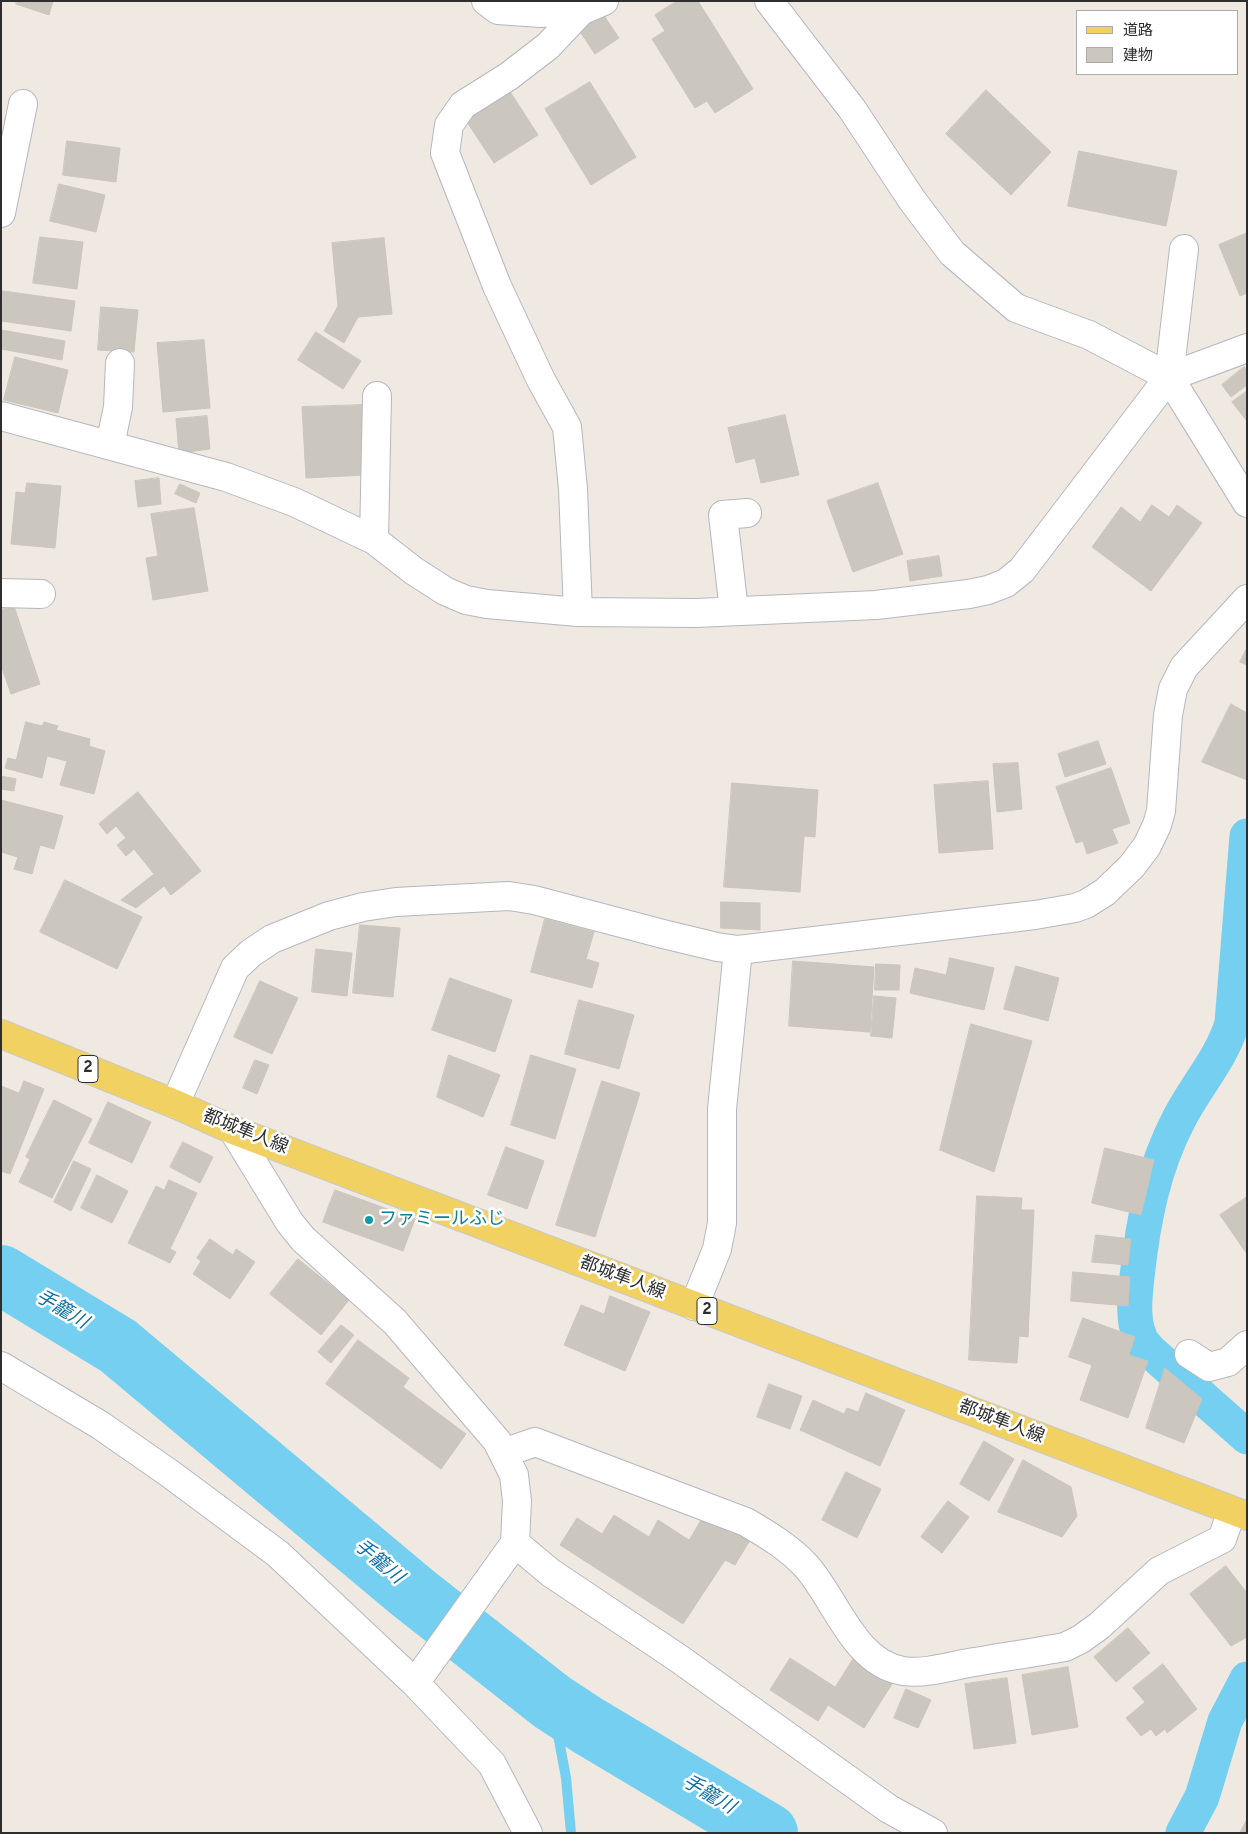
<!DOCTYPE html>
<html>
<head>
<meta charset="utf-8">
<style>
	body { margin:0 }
	#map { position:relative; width:1248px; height:1834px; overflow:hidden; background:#efe9e1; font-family:Overpass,"Noto Sans JP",sans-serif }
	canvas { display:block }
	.frame { position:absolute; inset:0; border:2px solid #2e2e2e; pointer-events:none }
	.legend { position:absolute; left:1076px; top:10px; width:162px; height:65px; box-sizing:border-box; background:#fff; border:1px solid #ababab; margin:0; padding:6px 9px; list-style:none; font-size:15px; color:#2e2e2e }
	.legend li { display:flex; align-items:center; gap:10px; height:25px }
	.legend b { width:25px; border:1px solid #ababab }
</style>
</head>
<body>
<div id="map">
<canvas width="1248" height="1834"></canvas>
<div class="frame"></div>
<ul class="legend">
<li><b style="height:6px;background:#f2d163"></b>道路</li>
<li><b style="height:14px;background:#cbc7bf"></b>建物</li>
</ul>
</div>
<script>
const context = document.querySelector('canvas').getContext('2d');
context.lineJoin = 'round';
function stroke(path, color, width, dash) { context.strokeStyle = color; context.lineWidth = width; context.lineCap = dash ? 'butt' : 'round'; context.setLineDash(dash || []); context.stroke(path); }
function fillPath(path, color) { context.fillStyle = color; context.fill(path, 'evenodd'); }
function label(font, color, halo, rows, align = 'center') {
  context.font = font + ' Overpass,"Noto Sans JP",sans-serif'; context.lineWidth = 5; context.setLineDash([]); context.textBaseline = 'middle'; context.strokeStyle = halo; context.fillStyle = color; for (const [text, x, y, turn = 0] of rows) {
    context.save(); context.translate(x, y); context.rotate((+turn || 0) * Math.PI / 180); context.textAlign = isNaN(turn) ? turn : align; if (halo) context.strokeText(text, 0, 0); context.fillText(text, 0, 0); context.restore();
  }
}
const stream = new Path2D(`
	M 552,1702 L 566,1778 L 571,1833`);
const canal = new Path2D(`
	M 1247,836 L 1232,1023 C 1222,1058 1195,1087 1179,1119 C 1153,1168 1143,1222 1137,1277 C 1135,1295 1132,1320 1140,1337 C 1142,1343 1147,1348 1151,1352 L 1247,1437
	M 1183,1833 L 1202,1797 L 1225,1721 L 1247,1679`);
const river = new Path2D(`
	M 1,1275 L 118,1346 L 413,1593 L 552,1702 L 587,1725 L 768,1833`);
const building = new Path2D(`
	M 17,1 L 53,1 L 49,15 L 16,4 Z
	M 677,1 L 698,1 L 753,89 L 715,113 L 707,101 L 695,108 L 652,39 L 665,31 L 655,15 Z
	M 603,14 L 619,38 L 595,54 L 579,30 Z
	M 590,82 L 636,157 L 591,185 L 545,109 Z
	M 509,90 L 538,135 L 494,163 L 465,119 Z
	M 986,90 L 1051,152 L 1011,195 L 946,134 Z
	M 67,141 L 120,148 L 116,182 L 63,175 Z
	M 1079,151 L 1177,171 L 1166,226 L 1068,206 Z
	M 59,184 L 105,195 L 96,232 L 50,221 Z
	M 1247,233 L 1247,293 L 1240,296 L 1219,245 Z
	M 40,237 L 83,242 L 77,289 L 33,283 Z
	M 384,238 L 392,314 L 358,317 L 344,343 L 324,331 L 338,306 L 332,243 Z
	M 3,291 L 75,301 L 71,331 L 1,321 Z
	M 101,307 L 138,310 L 134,352 L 98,350 Z
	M 1,330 L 65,341 L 62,360 L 1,349 Z
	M 316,332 L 361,361 L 343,389 L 298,360 Z
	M 204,340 L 210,408 L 163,412 L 157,343 Z
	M 15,357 L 68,370 L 58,413 L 4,400 Z
	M 1244,367 L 1247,371 L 1247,385 L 1231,397 L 1222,385 Z
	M 1247,391 L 1247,421 L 1232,402 Z
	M 362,405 L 365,475 L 306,478 L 302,407 Z
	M 785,415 L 799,475 L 761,483 L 755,458 L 736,463 L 728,428 Z
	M 207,416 L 210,449 L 179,453 L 176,419 Z
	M 159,478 L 161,504 L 138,507 L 135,481 Z
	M 27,483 L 61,486 L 55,548 L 11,544 L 16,492 L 25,493 Z
	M 878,483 L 903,554 L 853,572 L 827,501 Z
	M 180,484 L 200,493 L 196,503 L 175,494 Z
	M 1152,505 L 1169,517 L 1177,505 L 1202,523 L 1151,591 L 1092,547 L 1121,507 L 1140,522 Z
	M 194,508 L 208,591 L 153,600 L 146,558 L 158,556 L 151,514 Z
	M 939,556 L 942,576 L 910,581 L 907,561 Z
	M 14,606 L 40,684 L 11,694 L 1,665 L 1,610 Z
	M 1247,648 L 1247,665 L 1240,662 Z
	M 1231,704 L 1247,713 L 1247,780 L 1202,762 Z
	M 26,722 L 42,726 L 44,722 L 58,726 L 56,730 L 90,739 L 89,746 L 105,751 L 94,794 L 60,785 L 67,761 L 47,756 L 42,778 L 5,768 L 8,758 L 16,760 Z
	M 1098,741 L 1106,764 L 1065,777 L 1058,754 Z
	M 1018,763 L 1022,809 L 997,812 L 993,764 Z
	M 1111,768 L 1130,823 L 1112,829 L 1118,843 L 1087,854 L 1083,841 L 1076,843 L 1056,787 Z
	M 1,776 L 16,779 L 14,791 L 1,789 Z
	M 988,781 L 993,849 L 939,853 L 934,785 Z
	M 732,783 L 818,790 L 815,837 L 804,836 L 800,892 L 724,887 Z
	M 138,792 L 201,871 L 171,895 L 164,886 L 136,908 L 121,900 L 154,874 L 134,849 L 126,856 L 117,845 L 126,838 L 116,826 L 107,834 L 99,824 Z
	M 1,800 L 63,816 L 54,849 L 40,845 L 32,874 L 14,869 L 18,857 L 1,852 Z
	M 65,880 L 142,917 L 117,969 L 40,932 Z
	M 721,902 L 760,903 L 760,930 L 721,928 Z
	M 545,919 L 594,932 L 586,959 L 599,963 L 592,988 L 531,972 Z
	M 360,925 L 400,928 L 393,997 L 353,993 Z
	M 316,949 L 352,953 L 347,996 L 312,992 Z
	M 950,958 L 994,968 L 984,1010 L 910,993 L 915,968 L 946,975 Z
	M 793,961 L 874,967 L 870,1032 L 789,1026 Z
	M 876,964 L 900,965 L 899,990 L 875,990 Z
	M 1016,966 L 1059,978 L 1048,1021 L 1004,1009 Z
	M 450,978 L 512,1000 L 495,1052 L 432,1030 Z
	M 260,981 L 298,998 L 272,1054 L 234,1037 Z
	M 874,996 L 896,998 L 892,1038 L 871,1036 Z
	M 579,1000 L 634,1015 L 619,1069 L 565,1054 Z
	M 971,1024 L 1032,1041 L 994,1172 L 940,1150 Z
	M 449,1055 L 500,1075 L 483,1117 L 437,1097 Z
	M 531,1055 L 576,1069 L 555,1139 L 511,1125 Z
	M 255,1060 L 269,1065 L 257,1094 L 243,1088 Z
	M 24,1081 L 44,1089 L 10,1174 L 1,1171 L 1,1144 L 3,1139 L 1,1138 L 1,1086 L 19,1093 Z
	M 602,1081 L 640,1093 L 595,1237 L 556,1225 Z
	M 54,1100 L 92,1119 L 52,1198 L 19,1182 L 30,1159 L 26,1157 Z
	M 108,1102 L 151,1122 L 132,1163 L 89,1143 Z
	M 183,1142 L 213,1157 L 200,1183 L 170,1167 Z
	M 506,1147 L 544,1161 L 527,1209 L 488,1195 Z
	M 1105,1148 L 1154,1160 L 1141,1215 L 1092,1203 Z
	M 74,1161 L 91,1169 L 71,1211 L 54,1202 Z
	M 97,1175 L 128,1191 L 112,1223 L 81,1208 Z
	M 169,1180 L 197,1193 L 170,1249 L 176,1252 L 170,1263 L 128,1243 L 156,1186 L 164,1190 Z
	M 335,1190 L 415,1219 L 403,1251 L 323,1222 Z
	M 977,1196 L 1022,1198 L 1021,1210 L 1034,1210 L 1028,1337 L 1019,1336 L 1017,1363 L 969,1360 Z
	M 1247,1197 L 1247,1254 L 1220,1215 Z
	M 1096,1235 L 1131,1239 L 1128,1265 L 1092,1262 Z
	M 210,1239 L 233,1255 L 236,1249 L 255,1262 L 230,1299 L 193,1274 L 201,1261 L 197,1258 Z
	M 298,1259 L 349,1300 L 321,1335 L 270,1294 Z
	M 1073,1272 L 1130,1277 L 1128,1306 L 1071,1301 Z
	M 610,1296 L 650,1312 L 625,1371 L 564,1345 L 581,1305 L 604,1314 Z
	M 1083,1318 L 1135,1337 L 1129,1355 L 1148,1361 L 1128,1418 L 1080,1400 L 1092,1365 L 1069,1357 Z
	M 341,1325 L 354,1335 L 331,1363 L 318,1352 Z
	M 358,1340 L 409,1378 L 403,1387 L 466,1434 L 441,1469 L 326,1384 Z
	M 1165,1368 L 1202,1399 L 1184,1443 L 1146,1428 Z
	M 769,1384 L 802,1396 L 790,1429 L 757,1417 Z
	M 866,1393 L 905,1410 L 880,1466 L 800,1430 L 813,1400 L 844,1414 L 847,1408 L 858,1412 Z
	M 984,1441 L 1014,1459 L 989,1501 L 960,1484 Z
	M 1023,1460 L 1071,1487 L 1077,1516 L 1062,1537 L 998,1512 Z
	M 846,1472 L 881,1489 L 857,1538 L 822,1520 Z
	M 948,1501 L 969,1517 L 942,1553 L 921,1537 Z
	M 706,1512 L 750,1540 L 735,1565 L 725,1560 L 683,1624 L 560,1545 L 577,1518 L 602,1534 L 614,1515 L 649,1537 L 658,1520 L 689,1540 Z
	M 1226,1566 L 1247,1593 L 1247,1637 L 1231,1646 L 1190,1594 Z
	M 1128,1628 L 1150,1653 L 1116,1682 L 1094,1657 Z
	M 855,1656 L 894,1681 L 864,1728 L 828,1705 L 818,1721 L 770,1690 L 790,1658 L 835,1687 Z
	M 1163,1664 L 1197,1709 L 1167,1733 L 1165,1729 L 1156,1736 L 1151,1729 L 1141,1736 L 1126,1718 L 1145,1702 L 1133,1688 Z
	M 1068,1667 L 1078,1727 L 1032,1735 L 1022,1675 Z
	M 1007,1678 L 1016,1743 L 974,1749 L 965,1684 Z
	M 906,1689 L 931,1700 L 918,1728 L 894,1718 Z
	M 1247,1819 L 1247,1833 L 1240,1833 Z`);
const minor = new Path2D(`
	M 486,1 L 498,10 L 541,13 L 581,11 L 604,1
	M 769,1 L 852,109 L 912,200 L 952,253 L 1016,308 L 1089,335 L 1169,377 L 1247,503
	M 1,213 L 23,104
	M 1169,377 L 1247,348
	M 1,416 L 226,477 L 294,502 L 374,540 L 414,571 L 445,591 L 466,600 L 487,604 L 578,612 L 696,613 L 876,605 L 969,594 L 988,590 L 1006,583 L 1022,570 L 1169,377 L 1184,249
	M 110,445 L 118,407 L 120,363
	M 374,540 L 377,396
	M 1,593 L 41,594
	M 734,611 L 723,515 L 747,513
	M 578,612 L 573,489 L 567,427 L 541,380 L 497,286 L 445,153 L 449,125 L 463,105 L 509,76 L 548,46 L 581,11
	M 175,1104 L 235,968 L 251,953 L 272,939 L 329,916 L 363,907 L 396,902 L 509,896 L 534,900 L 663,934 L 717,947 L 738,950 L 1035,915 L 1075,908 L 1086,904 L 1105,892 L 1132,866 L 1147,846 L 1157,825 L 1161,811 L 1168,715 L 1173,689 L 1184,667 L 1247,599
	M 233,1130 L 290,1223 L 303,1239 L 395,1322 L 497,1441 L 514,1475 L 517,1501 L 515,1543 L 415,1683
	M 694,1306 L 717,1249 L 722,1223 L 722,1109 L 738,950
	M 1189,1354 L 1209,1367 L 1228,1362 L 1247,1345
	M 1,1366 L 100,1425 L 169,1473 L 278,1554 L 415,1683 L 492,1764 L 528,1833
	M 504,1453 L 535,1442 L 746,1522 C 768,1535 790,1548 807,1567 C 836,1600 854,1663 903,1671 C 922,1674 944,1668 963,1664 C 997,1658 1031,1653 1065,1647 L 1081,1639 L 1099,1626 L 1159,1571 L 1222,1539 L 1232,1511
	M 515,1543 L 551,1573 L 678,1658 L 889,1809 L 933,1833`);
const major = new Path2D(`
	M 1,1034 L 175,1104 L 233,1130 L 1247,1516`);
const markers = [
	[369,1220,5,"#0f9aa8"]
];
const shields = [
	[88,1069,20],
	[707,1311,20]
];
const shieldNames = [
	["2",88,1069],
	["2",707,1311]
];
const streetNames = [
	["都城隼人線",245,1133,22],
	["都城隼人線",622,1279,21],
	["都城隼人線",1001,1423,21]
];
const cultureNames = [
	["ファミールふじ",379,1220]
];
const waterNames = [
	["手籠川",61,1311,31],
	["手籠川",378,1563,40],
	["手籠川",708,1796,31]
];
stroke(stream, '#75cff0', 10);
stroke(canal, '#75cff0', 35);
stroke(river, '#75cff0', 60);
fillPath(building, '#cbc7bf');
stroke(building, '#cbc5ba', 1);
stroke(minor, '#b4b7c1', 30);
stroke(major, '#c9c9c9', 30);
stroke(minor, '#fff', 28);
stroke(major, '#f2d163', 28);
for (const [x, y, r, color] of markers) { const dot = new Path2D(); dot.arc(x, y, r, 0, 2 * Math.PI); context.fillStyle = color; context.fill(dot); stroke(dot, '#fff', 2); }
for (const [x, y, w] of shields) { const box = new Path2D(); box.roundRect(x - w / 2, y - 13.5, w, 27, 4); context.fillStyle = '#fff'; context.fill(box); stroke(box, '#2e2e2e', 1); }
label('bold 16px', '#2e2e2e', null, shieldNames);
label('18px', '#2e2e2e', '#fff', streetNames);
label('18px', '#0d838f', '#fff', cultureNames, 'left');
label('italic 19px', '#0d6fa3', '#fff', waterNames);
</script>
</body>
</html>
